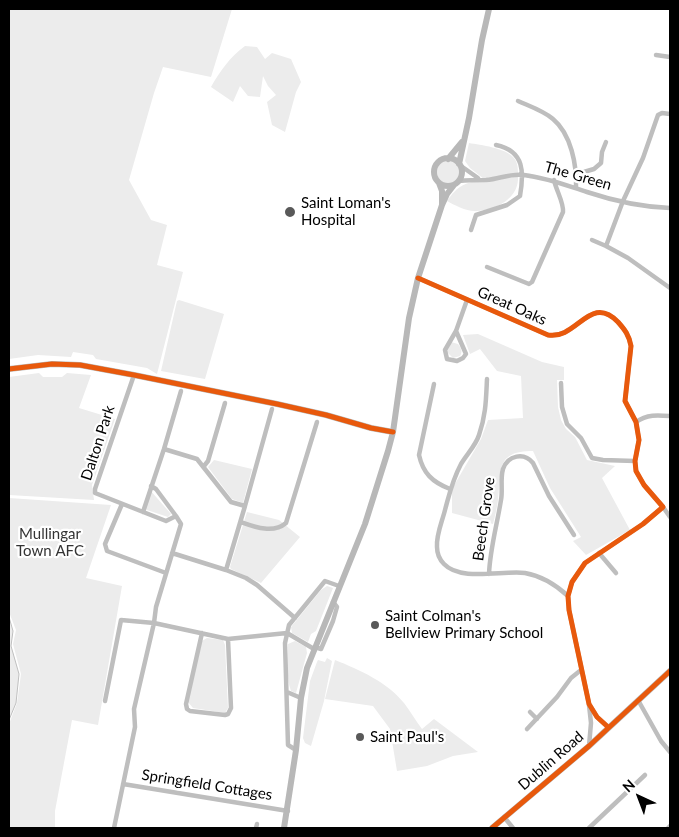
<!DOCTYPE html>
<html>
<head>
<meta charset="utf-8">
<style>
	body { margin:0 }
	#map { position:relative; width:679px; height:837px; overflow:hidden; background:#fff; font-family:Lato,sans-serif }
	canvas { display:block }
	.frame { position:absolute; inset:0; border:10px solid #000; pointer-events:none }
	.north { position:absolute; left:614px; top:772px; width:50px; height:50px; -webkit-text-stroke:4px #fff; paint-order:stroke; rotate:317deg; font-size:14px; font-weight:700; line-height:20px; text-align:center; color:#000 }
	.north::after { content:''; display:block; margin:auto; width:18px; height:22px; background:#000; clip-path:polygon(50% 0,100% 100%,50% 72%,0 100%) }
</style>
</head>
<body>
<div id="map">
<canvas width="679" height="837"></canvas>
<div class="frame"></div>
<div class="north">N</div>
</div>
<script>
const context = document.querySelector('canvas').getContext('2d');
context.lineJoin = 'round';
function fillPath(path, color) { context.fillStyle = color; context.fill(path, 'evenodd'); }
function stroke(path, color, width, dash) { context.strokeStyle = color; context.lineWidth = width; context.lineCap = dash ? 'butt' : 'round'; context.setLineDash(dash || []); context.stroke(path); }
function label(font, color, halo, rows, align = 'center') {
  context.font = font + ' Lato,sans-serif'; context.lineWidth = 4.5; context.setLineDash([]); context.textBaseline = 'middle'; context.strokeStyle = halo; context.fillStyle = color; for (const [text, x, y, turn = 0] of rows) {
    context.save(); context.translate(x, y); context.rotate((+turn || 0) * Math.PI / 180); context.textAlign = isNaN(turn) ? turn : align; if (halo) context.strokeText(text, 0, 0); context.fillText(text, 0, 0); context.restore();
  }
}
const green = new Path2D(`
	M 9,9 L 232,9 L 211,77 L 163,67 L 154,93 L 129,180 L 151,220 L 167,225 L 157,265 L 183,272 L 157,374 L 147,368 L 96,359 L 93,355 L 73,352 L 71,357 L 38,355 L 9,359 Z
	M 245,46 L 257,47 L 265,59 L 272,53 L 291,59 L 301,82 L 296,92 L 285,132 L 272,125 L 267,102 L 276,95 L 268,86 L 263,76 L 260,97 L 248,96 L 240,86 L 233,102 L 211,87 C 220,71 230,57 245,46 Z
	M 469,143 C 481,145 505,148 513,157 C 518,162 518,169 518,175 C 520,198 497,210 476,211 C 468,212 454,205 447,201 C 458,185 465,183 484,179 L 470,168 L 465,161 Z
	M437 172a12 12 0 1 1 24 0a12 12 0 1 1-24 0Z
	M 179,300 L 224,314 L 205,379 L 161,371 L 177,301 Z
	M 478,334 L 542,362 L 564,367 L 564,380 L 557,380 L 558,407 L 561,420 L 566,429 L 575,437 L 587,460 L 615,466 L 602,478 L 630,530 L 586,555 L 573,541 L 581,537 L 550,488 L 533,451 C 494,451 502,472 498,500 C 497,508 495,516 493,524 L 452,513 L 452,489 L 481,439 L 488,420 L 523,418 L 521,376 L 497,371 L 480,349 L 470,354 L 463,335 Z
	M 451,342 L 458,344 C 461,348 463,351 460,356 L 453,358 L 447,352 Z
	M 39,373 L 43,377 L 62,377 L 67,373 L 91,375 L 79,408 L 115,419 L 92,485 L 94,500 L 9,495 L 9,377 Z
	M 214,460 L 252,469 L 243,503 L 232,499 L 208,467 Z
	M 150,490 L 171,514 L 168,517 L 144,509 Z
	M 9,498 L 111,505 L 86,578 L 122,586 L 98,725 L 72,720 L 55,811 L 55,828 L 9,828 L 9,724 L 17,703 L 21,674 L 13,644 L 16,630 L 9,612 Z
	M 247,512 L 279,520 L 300,537 L 261,583 L 231,569 L 230,567 Z
	M 327,586 L 333,588 L 316,631 L 311,634 L 308,642 L 292,633 L 291,627 L 321,590 Z
	M 9,617 L 13,631 L 11,646 L 19,674 L 16,703 L 9,720 Z
	M 207,638 L 223,640 L 225,645 L 228,708 L 225,713 L 193,708 L 188,702 L 202,641 Z
	M 295,641 L 306,647 L 307,653 L 296,693 L 291,691 C 286,678 288,658 288,644 Z
	M 327,658 L 332,661 L 324,701 L 311,746 L 305,743 L 303,738 L 310,681 L 317,662 L 318,660 L 325,662 Z
	M 335,660 C 360,670 387,682 404,703 C 410,711 416,721 422,729 L 434,719 L 478,752 L 453,756 L 427,766 L 397,771 L 390,729 L 373,706 L 325,699 Z`);
const stream = new Path2D(`
	M 9,617 L 13,631 L 11,646 L 19,674 L 16,703 L 9,720`);
const street = new Path2D(`
	M 656,55 L 670,57
	M 518,101 C 529,106 544,111 553,119 C 571,134 577,165 576,188
	M 670,114 L 662,113 L 658,115 L 643,158 L 623,201 L 606,246 L 628,258 L 670,288
	M 461,166 L 478,178
	M 577,174 L 594,169 L 601,163 L 602,152 L 606,142
	M 459,181 C 469,180 477,180 486,180 C 500,179 510,173 524,175 C 548,178 565,185 587,192 C 614,201 642,207 670,208
	M 471,230 L 476,215 L 507,205 L 520,196 C 524,173 525,151 496,145
	M 592,240 L 606,246
	M 487,267 L 529,284 L 532,282 L 563,212 C 564,203 556,190 554,180
	M 418,278 L 548,335 C 577,340 590,293 618,322 C 625,330 629,335 631,346 L 625,401 L 636,422 L 639,440 L 635,461 L 636,471 L 644,485 L 663,507 L 643,524 L 585,563 L 572,582 L 568,596 L 569,610 L 589,704 L 597,717 L 608,727
	M 456,331 L 466,354 L 463,358 L 457,361 L 447,359 L 445,350 L 456,331 L 467,300
	M 487,379 C 486,399 486,415 479,435 C 476,445 467,454 461,464 C 452,481 450,492 445,510 C 442,522 436,535 437,547 C 437,553 440,560 444,564 C 461,582 503,570 525,573 C 542,576 556,585 568,596
	M 561,383 L 562,407 L 567,424 L 581,438 L 592,458 L 603,460 L 635,461
	M 434,384 L 419,455 C 423,473 432,482 450,489
	M 636,422 C 647,414 658,415 670,416
	M 164,449 L 197,459 L 231,502 L 245,506 L 226,570 L 172,553
	M 204,466 L 208,461 L 225,403
	M 151,486 L 156,489 L 176,516
	M 122,504 L 105,544 L 107,551 L 166,573
	M 245,506 L 272,409
	M 663,507 L 670,517
	M 143,512 L 164,449 L 181,391
	M 241,522 C 255,527 273,534 286,523 L 317,422
	M 599,553 L 616,573
	M 226,570 L 246,578 L 257,585 L 295,618
	M 489,574 C 490,549 497,525 501,500 C 503,490 500,479 503,469 C 508,455 524,452 533,463 L 549,496 L 574,535
	M 202,633 L 186,704 L 187,709 L 190,711 L 225,715 L 228,714 L 231,708 L 228,639
	M 315,647 L 321,649 L 333,621 L 337,607 L 333,602
	M 287,692 L 301,698
	M 638,700 L 661,741 L 670,752
	M 105,701 L 121,620 L 154,623 L 156,607 L 181,524 L 176,516 L 166,521 L 95,493 L 95,489 L 134,375
	M 530,712 L 537,719
	M 527,729 L 557,697 L 571,678 L 581,670
	M 589,746 L 591,723 L 589,705
	M 296,750 L 288,745 L 285,643 L 289,625 L 325,581 L 339,586
	M 123,784 L 288,811
	M 504,817 L 513,828
	M 114,828 L 135,727 L 134,709 L 154,623 L 228,639 L 287,633 L 314,649
	M 256,828 L 257,824
	M 589,828 L 645,775
	M 668,828 L 670,826`);
const secondary = new Path2D(`
	M434 172a14 14 0 1 1 28 0a14 14 0 1 1-28 0Z
	M 448,159 L 462,142
	M 459,164 L 469,118 L 482,40 L 489,9
	M 439,183 L 442,191 L 442,204
	M 9,369 L 52,364 L 80,365 L 134,375 L 277,404 L 326,415 L 371,428 L 393,432
	M 284,828 L 296,750 L 301,698 L 307,668 L 365,524 L 388,451 L 393,432 L 409,318 L 418,278 L 442,205 L 447,194 L 454,185
	M 492,828 L 589,746 L 670,671`);
const cycleway = new Path2D(`
	M 418,278 L 548,335 C 577,340 590,293 618,322 C 625,330 629,335 631,346 L 625,401 L 636,422 L 639,440 L 635,461 L 636,471 L 644,485 L 663,507 L 643,524 L 585,563 L 572,582 L 568,596 L 569,610 L 589,704 L 597,717 L 608,727
	M 9,369 L 52,364 L 80,365 L 134,375 L 277,404 L 326,415 L 371,428 L 393,432
	M 492,828 L 589,746 L 670,671`);
const markers = [
	[290,212,6,"#595959"],
	[375,625,5,"#595959"],
	[360,737,5,"#595959"]
];
const streetNames = [
	["The Green",578,176,16],
	["Great Oaks",512,306,24],
	["Dalton Park",98,443,-72],
	["Beech Grove",484,519,-82],
	["Dublin Road",551,761,-41],
	["Springfield Cottages",207,785,9]
];
const poiNames = [
	["Saint Loman's",301,203],
	["Hospital",301,220],
	["Saint Colman's",385,616],
	["Bellview Primary School",385,633],
	["Saint Paul's",370,737]
];
const parkNames = [
	["Mullingar",50,534],
	["Town AFC",50,551]
];
fillPath(green, '#ececec');
stroke(stream, '#bfbfbf', 1);
stroke(street, '#bebebe', 4.5);
stroke(secondary, '#b8b8b8', 6);
stroke(cycleway, '#e8590c', 5);
for (const [x, y, r, color] of markers) { const dot = new Path2D(); dot.arc(x, y, r, 0, 2 * Math.PI); context.fillStyle = color; context.fill(dot); stroke(dot, '#fff', 2); }
label('15px', '#000', '#fff', streetNames);
label('15px', '#000', '#fff', poiNames, 'left');
label('15px', '#333', '#fff', parkNames);
</script>
</body>
</html>
